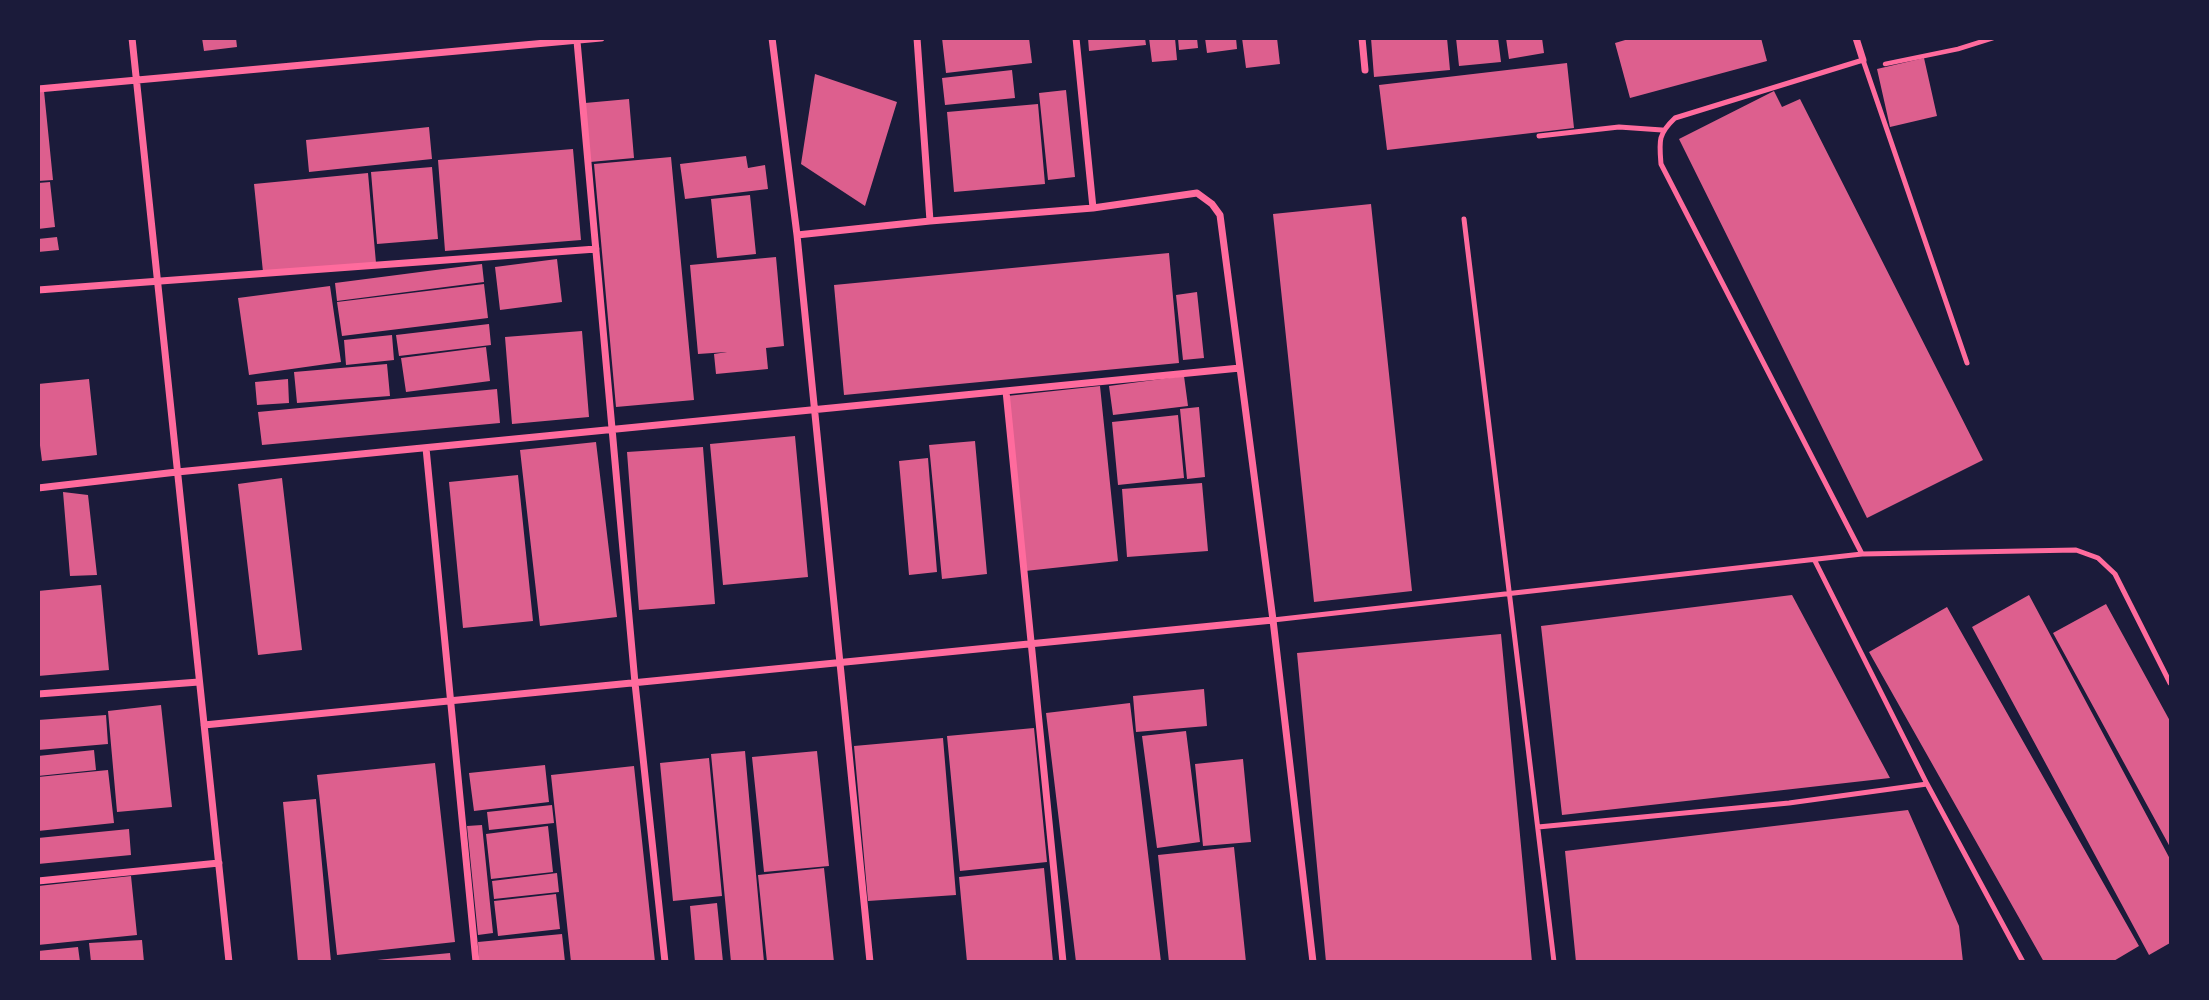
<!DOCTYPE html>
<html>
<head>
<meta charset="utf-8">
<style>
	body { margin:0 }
	#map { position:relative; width:2209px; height:1000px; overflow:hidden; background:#1b1b3a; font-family:"PT Sans Narrow",sans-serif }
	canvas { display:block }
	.frame { position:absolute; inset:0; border:40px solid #1b1b3a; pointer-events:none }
</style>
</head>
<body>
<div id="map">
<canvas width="2209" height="1000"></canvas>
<div class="frame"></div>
</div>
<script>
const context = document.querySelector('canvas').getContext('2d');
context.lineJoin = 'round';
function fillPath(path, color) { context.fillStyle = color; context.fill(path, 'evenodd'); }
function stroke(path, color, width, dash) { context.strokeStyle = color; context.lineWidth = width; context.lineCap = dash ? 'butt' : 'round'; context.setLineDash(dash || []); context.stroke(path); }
const building = new Path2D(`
	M 202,38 L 236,38 L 237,47 L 204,51 Z
	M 942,38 L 1029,38 L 1032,63 L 946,73 Z
	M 1088,38 L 1145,38 L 1146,45 L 1089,51 Z
	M 1149,38 L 1175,38 L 1177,60 L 1152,62 Z
	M 1178,38 L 1197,38 L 1198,48 L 1179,50 Z
	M 1205,38 L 1236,38 L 1237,49 L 1207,53 Z
	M 1242,38 L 1277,38 L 1280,64 L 1246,68 Z
	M 1371,38 L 1447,38 L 1450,70 L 1374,77 Z
	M 1456,38 L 1498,38 L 1501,62 L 1459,66 Z
	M 1506,38 L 1542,38 L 1544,53 L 1509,59 Z
	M 1632,38 L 1761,38 L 1767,61 L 1630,98 L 1615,43 Z
	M 1924,58 L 1937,116 L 1890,127 L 1877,69 Z
	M 1567,63 L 1574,128 L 1387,150 L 1379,85 Z
	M 1012,70 L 1015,98 L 945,105 L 942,78 Z
	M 815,74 L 897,102 L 865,206 L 801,164 Z
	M 1066,90 L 1075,177 L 1048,180 L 1039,93 Z
	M 44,91 L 53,180 L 38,181 L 38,92 Z
	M 1774,91 L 1782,107 L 1800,99 L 1983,460 L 1867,518 L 1679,139 Z
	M 629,99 L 634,158 L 590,162 L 585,103 Z
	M 1038,104 L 1045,184 L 954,192 L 947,112 Z
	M 429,127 L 432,159 L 309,172 L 306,140 Z
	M 573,149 L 581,240 L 445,251 L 438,160 Z
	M 746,156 L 748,168 L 765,165 L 768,189 L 685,199 L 680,164 Z
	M 671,157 L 694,400 L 616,407 L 594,164 Z
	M 432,167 L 438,239 L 377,244 L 371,172 Z
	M 368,173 L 376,263 L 263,272 L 254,184 Z
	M 50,182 L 55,227 L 38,229 L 38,183 Z
	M 750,195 L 756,254 L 717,258 L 711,199 Z
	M 1371,204 L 1412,591 L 1314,602 L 1273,214 Z
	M 57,237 L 59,250 L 38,252 L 38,239 Z
	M 1169,253 L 1179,363 L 844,395 L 834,285 Z
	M 776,257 L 784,346 L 766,348 L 768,369 L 716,374 L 714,354 L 727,352 L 698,354 L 690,265 Z
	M 557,259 L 562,302 L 500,310 L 495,267 Z
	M 482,264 L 484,282 L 337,301 L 335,283 Z
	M 484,284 L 488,318 L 342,336 L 337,302 Z
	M 330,286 L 341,362 L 249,375 L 238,298 Z
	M 1197,292 L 1204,358 L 1183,360 L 1176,295 Z
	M 489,324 L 491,345 L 399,356 L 396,335 Z
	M 582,331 L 589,417 L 512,424 L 505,337 Z
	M 392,335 L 394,360 L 346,365 L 344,340 Z
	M 486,347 L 490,381 L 406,392 L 401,358 Z
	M 387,364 L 390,396 L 297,403 L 294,372 Z
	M 1184,376 L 1188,406 L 1113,415 L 1109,386 Z
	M 89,379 L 97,455 L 42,461 L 38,430 L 38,384 Z
	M 288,379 L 289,403 L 257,405 L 255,382 Z
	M 1100,386 L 1118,561 L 1025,571 L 1007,396 Z
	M 497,389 L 500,423 L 262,445 L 258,412 Z
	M 1199,407 L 1205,477 L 1187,479 L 1180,409 Z
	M 1178,415 L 1184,478 L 1118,485 L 1112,422 Z
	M 795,436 L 808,577 L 723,585 L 710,444 Z
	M 975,441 L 987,574 L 942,579 L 929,445 Z
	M 596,442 L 617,617 L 540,626 L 520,450 Z
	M 703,447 L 715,604 L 639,610 L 627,452 Z
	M 928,458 L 937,572 L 909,575 L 899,461 Z
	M 518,475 L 533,621 L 463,628 L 449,482 Z
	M 282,478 L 302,650 L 258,655 L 238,484 Z
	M 1202,483 L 1208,551 L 1127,557 L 1122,489 Z
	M 63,492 L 88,495 L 97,575 L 70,576 Z
	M 101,585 L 109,670 L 38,676 L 38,591 Z
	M 1792,595 L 1890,778 L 1562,815 L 1541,626 Z
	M 2029,595 L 2170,859 L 2170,943 L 2149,955 L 1972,627 Z
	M 2106,604 L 2170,721 L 2170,847 L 2053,633 Z
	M 1947,607 L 2139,946 L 2112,962 L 2044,962 L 1869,652 Z
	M 1501,634 L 1532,962 L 1326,962 L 1297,653 Z
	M 1204,689 L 1207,726 L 1136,732 L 1133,696 Z
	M 1130,703 L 1161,962 L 1076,962 L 1046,713 Z
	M 161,705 L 172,807 L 117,812 L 108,711 Z
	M 106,715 L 108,744 L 38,750 L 38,720 Z
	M 1034,728 L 1047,862 L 960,871 L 947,736 Z
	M 1186,731 L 1200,842 L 1157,848 L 1142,736 Z
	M 943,738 L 956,895 L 868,901 L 854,746 Z
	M 94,750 L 96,770 L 38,776 L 38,756 Z
	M 745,751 L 752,830 L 764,962 L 731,962 L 711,754 Z
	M 817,751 L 829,866 L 764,872 L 752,757 Z
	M 709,758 L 722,896 L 673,901 L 660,763 Z
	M 1243,759 L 1251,842 L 1203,846 L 1195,764 Z
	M 435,763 L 455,942 L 337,955 L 317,775 Z
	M 545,765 L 549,802 L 474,811 L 469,773 Z
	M 634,766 L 655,962 L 571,962 L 551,775 Z
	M 108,770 L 114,823 L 38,831 L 38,777 Z
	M 316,799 L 331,962 L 298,962 L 283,802 Z
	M 552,805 L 554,823 L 489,830 L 487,812 Z
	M 1908,810 L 1959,926 L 1963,962 L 1576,962 L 1565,851 Z
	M 482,825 L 493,933 L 478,935 L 467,826 Z
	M 548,826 L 553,872 L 491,879 L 486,834 Z
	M 129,829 L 131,855 L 38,864 L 38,838 Z
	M 1234,847 L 1246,962 L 1169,962 L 1158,855 Z
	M 824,868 L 834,962 L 767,962 L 758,875 Z
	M 1044,868 L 1053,962 L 967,962 L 959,877 Z
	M 557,873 L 559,892 L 494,899 L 492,881 Z
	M 131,876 L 137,935 L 38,945 L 38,886 Z
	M 556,894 L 560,929 L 498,936 L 494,901 Z
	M 717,903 L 723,962 L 695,962 L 690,906 Z
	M 562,934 L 565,962 L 479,962 L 478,942 Z
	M 142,940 L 144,962 L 91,962 L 89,943 Z
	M 78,947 L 80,962 L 38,962 L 38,951 Z
	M 450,953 L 451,962 L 378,962 L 377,960 Z`);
const path = new Path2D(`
	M 1885,64 L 1958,49 L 1993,38`);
const service = new Path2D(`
	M 1539,136 L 1619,127 L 1662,130
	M 1464,219 L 1554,962
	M 1862,554 L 1661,164 C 1659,141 1658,134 1675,118 L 1863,60 L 1967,363
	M 1815,561 L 1927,784 L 2023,962
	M 1273,620 L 1862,554 L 2076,550 L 2098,558 L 2115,574 L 2170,683
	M 1538,827 L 1789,803 L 1927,784`);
const minor = new Path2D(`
	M 132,38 L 229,962
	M 772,38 L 797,235 L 870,962
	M 917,38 L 930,221
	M 1076,38 L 1093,208
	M 1362,38 L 1365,70
	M 1856,38 L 1863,60
	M 577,41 L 635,683 L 665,962
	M 38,89 L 601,38
	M 797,235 L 930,221 L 1093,208 L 1197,193 L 1212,204 L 1220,215 L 1273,620 L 1313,962
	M 38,290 L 596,249
	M 1006,391 L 1063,962
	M 426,448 L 476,962
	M 38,488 L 177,472 L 1240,368
	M 38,694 L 199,682
	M 204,725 L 1273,620
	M 38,881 L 219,863`);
fillPath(building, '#dd5f8e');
stroke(path, '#ff6b9d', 4.5);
stroke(service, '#ff6b9d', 5);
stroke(minor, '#ff6b9d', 7);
</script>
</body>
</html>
